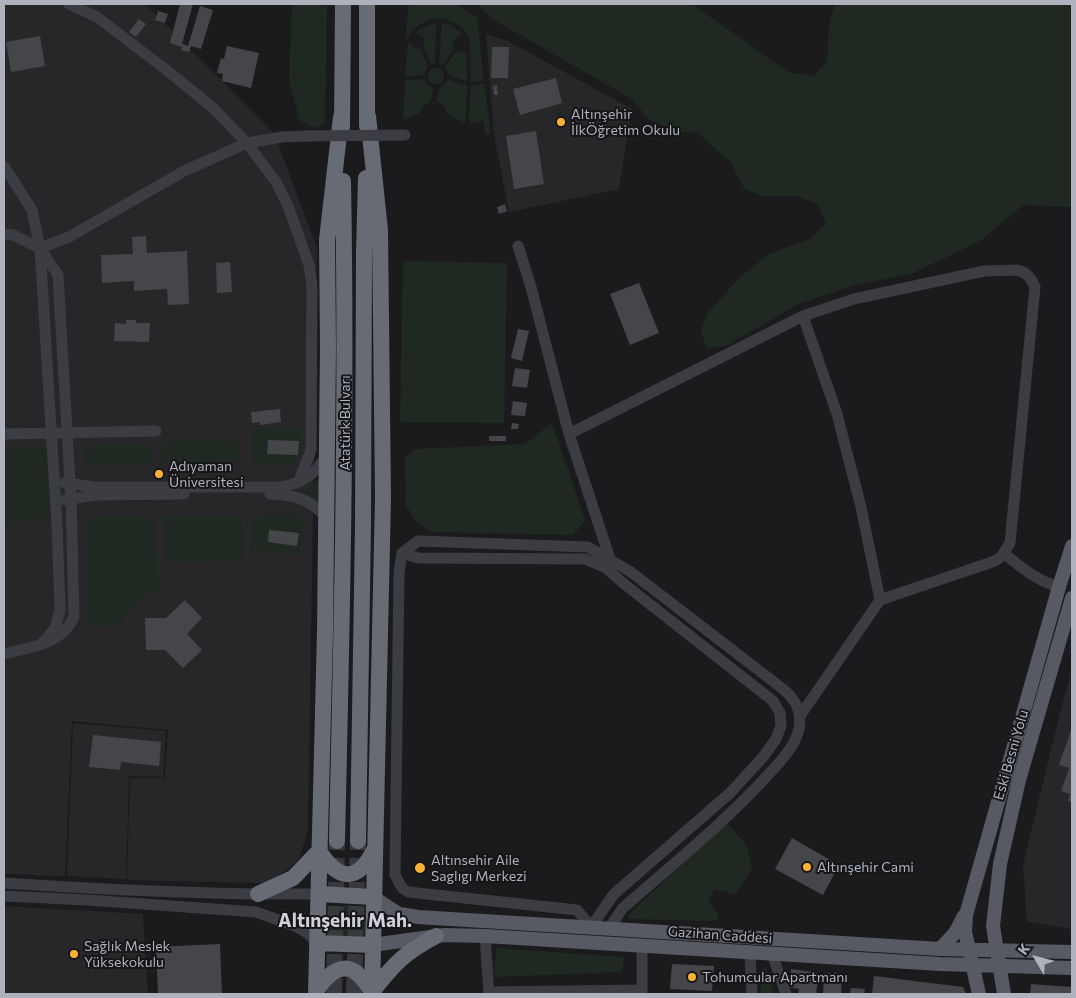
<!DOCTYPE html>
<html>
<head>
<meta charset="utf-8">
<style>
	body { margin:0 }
	#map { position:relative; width:1076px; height:998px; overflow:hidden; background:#1b1b1d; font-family:Commissioner,sans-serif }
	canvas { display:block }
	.frame { position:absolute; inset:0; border:5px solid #adb2bd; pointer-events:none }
	.north { position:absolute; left:1011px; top:933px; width:50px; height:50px; -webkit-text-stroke:4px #161618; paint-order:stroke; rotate:307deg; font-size:14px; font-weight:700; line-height:20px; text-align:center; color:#adb2bd }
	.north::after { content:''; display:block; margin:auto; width:18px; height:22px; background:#adb2bd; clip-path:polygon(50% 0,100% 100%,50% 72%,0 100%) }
</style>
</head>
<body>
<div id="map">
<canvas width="1076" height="998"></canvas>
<div class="frame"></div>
<div class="north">K</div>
</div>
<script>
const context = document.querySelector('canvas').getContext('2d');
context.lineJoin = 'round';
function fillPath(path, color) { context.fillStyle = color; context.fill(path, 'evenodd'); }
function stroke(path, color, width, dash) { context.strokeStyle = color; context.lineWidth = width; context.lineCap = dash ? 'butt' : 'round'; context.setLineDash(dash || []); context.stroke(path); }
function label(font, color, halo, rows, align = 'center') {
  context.font = font + ' Commissioner,sans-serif'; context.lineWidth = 4; context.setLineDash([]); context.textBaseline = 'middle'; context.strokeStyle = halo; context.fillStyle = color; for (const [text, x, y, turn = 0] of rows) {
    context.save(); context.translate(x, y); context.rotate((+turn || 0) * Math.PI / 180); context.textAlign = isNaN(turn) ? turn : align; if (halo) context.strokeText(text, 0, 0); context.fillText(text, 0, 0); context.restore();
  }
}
const built = new Path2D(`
	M 4,4 L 145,4 L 274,133 L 317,248 L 308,830 L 299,859 L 283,873 L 264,883 L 127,880 L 130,778 L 165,778 L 168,730 L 72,721 L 65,876 L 4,874 Z
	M 486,34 L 508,41 L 632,109 L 619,189 L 509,212 L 494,135 Z
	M 1072,670 L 1072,929 L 1027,922 L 1023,865 L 1061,708 Z
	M 73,723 L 166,731 L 163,777 L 129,776 L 126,879 L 67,876 Z
	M 4,906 L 143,914 L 148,994 L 4,994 Z`);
const green = new Path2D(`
	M 292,4 L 327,4 L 325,124 L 314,128 L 300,121 L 289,82 Z
	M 409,4 L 455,4 L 477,17 L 484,81 L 471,82 C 470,72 472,43 468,35 C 466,30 459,25 454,22 C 435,12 415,23 405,41 Z
	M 476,4 L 692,4 L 788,72 L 814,76 L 827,61 L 829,25 L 835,4 L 1072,4 L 1072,207 L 1023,205 L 980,241 L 913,273 L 853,286 L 798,304 L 728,345 L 707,349 L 701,331 L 707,314 L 739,278 L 769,254 L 810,239 L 826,223 L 818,204 L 796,196 L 762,196 L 744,188 L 731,163 L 698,133 L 672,131 L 648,119 L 632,99 L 494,20 Z
	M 431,24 L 436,24 L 435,63 L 431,64 L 423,47 L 425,39 L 420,35 L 416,34 L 420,29 Z
	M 442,24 L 448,24 L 461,32 L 460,36 L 454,40 L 453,44 L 454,49 L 443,65 L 439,63 Z
	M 408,43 L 410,43 L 414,48 L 420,49 L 428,66 L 423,75 L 405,77 Z
	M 456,51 L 462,53 L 466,52 L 467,81 L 449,76 L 445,67 Z
	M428 76a8 8 0 1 1 16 0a8 8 0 1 1-16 0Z
	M 424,79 L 427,85 L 433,88 L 431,101 L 424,105 L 420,113 L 403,120 L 405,81 Z
	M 448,80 L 467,85 L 465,123 L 447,114 L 444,106 L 437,101 L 439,88 L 443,86 Z
	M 484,84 L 491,134 L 485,135 L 484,121 L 469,123 L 471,85 Z
	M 403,261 L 507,263 L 504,423 L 400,422 Z
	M 552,423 L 585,520 L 573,535 L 432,532 L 417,522 L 406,506 L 405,459 L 414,449 L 525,444 Z
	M 301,428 L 301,453 L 292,464 L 252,464 L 251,430 Z
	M 240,440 L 240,461 L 162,464 L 162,442 Z
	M 152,443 L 153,465 L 89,465 L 84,460 L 84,445 Z
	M 42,446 L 46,448 L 50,519 L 4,522 L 4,449 Z
	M 321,477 L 320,505 L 309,496 L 297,491 L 310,487 Z
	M 295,514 L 302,519 L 300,556 L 251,550 L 252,515 Z
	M 93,516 L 154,516 L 158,590 L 124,612 L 123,626 L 90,627 L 86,523 Z
	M 164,516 L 242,516 L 243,561 L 165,563 Z
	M 727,823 L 747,846 L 752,869 L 735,894 L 715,889 L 708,899 L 719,916 L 716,921 L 629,919 L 627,916 Z
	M 347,905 C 363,907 371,923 361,937 L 334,937 C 323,924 330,908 347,905 Z
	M 496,948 L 624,957 L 622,972 L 494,977 Z
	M 766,968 L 774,994 L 761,994 L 761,969 Z`);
const building = new Path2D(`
	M 180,4 L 193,4 L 182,44 L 188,46 L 200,6 L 213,10 L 201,49 L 191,46 L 189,52 L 181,50 L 182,47 L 170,43 Z
	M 158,11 L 168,14 L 165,23 L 155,20 Z
	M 139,19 L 146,24 L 136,37 L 129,32 Z
	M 40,36 L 45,66 L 11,72 L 6,42 Z
	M 227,46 L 259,53 L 251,88 L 222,81 L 223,74 L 217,73 L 221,58 L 224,59 Z
	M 492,47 L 509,47 L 508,78 L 491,78 Z
	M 556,78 L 562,103 L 520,115 L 513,89 Z
	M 497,85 L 498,95 L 494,95 L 493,86 Z
	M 536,131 L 544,184 L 514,189 L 506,136 Z
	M 505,204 L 507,211 L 499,214 L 497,207 Z
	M 146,236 L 147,253 L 187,251 L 189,304 L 168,305 L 167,289 L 134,291 L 134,281 L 102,283 L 101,255 L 133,254 L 132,237 Z
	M 230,262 L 232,292 L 217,293 L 216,263 Z
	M 639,283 L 659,333 L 630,345 L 610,294 Z
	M 126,320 L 136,320 L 136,323 L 150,323 L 149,342 L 114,341 L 115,323 L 126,324 Z
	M 518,329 L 529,331 L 522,361 L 511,358 Z
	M 515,368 L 530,370 L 527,388 L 512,386 Z
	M 513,401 L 527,403 L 525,416 L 511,415 Z
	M 280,409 L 281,422 L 260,425 L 260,422 L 252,423 L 251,412 Z
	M 512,423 L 519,424 L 518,429 L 511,429 Z
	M 489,436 L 506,436 L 506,441 L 489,441 Z
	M 268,440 L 299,441 L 298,455 L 267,454 Z
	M 269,530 L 299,533 L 297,546 L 268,542 Z
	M 185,600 L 202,618 L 187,634 L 202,650 L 183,668 L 165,650 L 146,650 L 145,618 L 166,618 Z
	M 1072,727 L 1072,802 L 1068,801 L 1070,794 L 1061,791 L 1069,768 L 1059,765 Z
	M 93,735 L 161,742 L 159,766 L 121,762 L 120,770 L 89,767 Z
	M 792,838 L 839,865 L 823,895 L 775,869 Z
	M 220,944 L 222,994 L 158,994 L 156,947 Z
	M 672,964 L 714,966 L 712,991 L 670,989 Z
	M 791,969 L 819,973 L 816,994 L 798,994 L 799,989 L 789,987 Z
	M 824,973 L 842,973 L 841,994 L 823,994 Z
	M 874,976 L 963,987 L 966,994 L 872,994 Z
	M 1031,984 L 1072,987 L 1072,994 L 1030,994 Z
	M 851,988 L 865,989 L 864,994 L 850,994 Z`);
const highwayTunnel = new Path2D(`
	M 334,994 L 337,841
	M 354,994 L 358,841`);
const minor = new Path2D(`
	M 69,4 L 97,17 L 169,72 L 212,107 L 247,143 L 276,182 L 288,206 L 309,265 L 312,285 L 311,449 C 308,461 302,470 299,482
	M 4,166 L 32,210 L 40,248 L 57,524 L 60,610 L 55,628 L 44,641
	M 4,234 L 13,235 L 40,248 L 58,275 L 71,499 L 74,617 C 62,645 29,647 4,654
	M 518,246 L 531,287 L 569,434 L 610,559 L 609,562
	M 40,248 L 69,237 L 184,171 L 247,143 L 282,137 L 307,136
	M 4,434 L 156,431
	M 569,434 L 803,316 L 854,299 L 984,271 L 1017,270 L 1025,273 L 1031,279 L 1035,287 L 1010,543 L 1002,556 L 995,561 L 880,600
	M 65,483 L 96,487 L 281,487 C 304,482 313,476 326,457
	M 270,494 C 295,495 308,498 326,517
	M 65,500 L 95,495 L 184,494
	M 402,553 L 418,558 L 585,559 L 606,568 L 623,583 L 773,701 L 780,713 L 781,726 L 776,739 L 763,757 L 730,793 L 614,894 L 591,927 L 577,910 L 408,892 L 402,888 L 395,875 L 399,572 L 402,553 L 418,541 L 588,547 L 631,572 L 783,689 C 796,700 802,711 799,729 C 795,747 779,763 767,776 C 723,824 672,865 623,908 L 609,928
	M 1004,553 C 1021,568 1038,581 1059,587
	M 800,716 L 880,600 L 861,507 L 837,414 L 803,316
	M 4,883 C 108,890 214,895 319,894
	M 4,896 L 87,900 L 256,912 L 295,926 L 309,934 L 317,943
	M 485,936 L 489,994
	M 750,953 L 752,994
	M 772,954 L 786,994
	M 489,992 L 642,990
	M 642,994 L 642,947`);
const major = new Path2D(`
	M 373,897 L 399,914 L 418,917 L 940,949 L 1072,952
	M 372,945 L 445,935 L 485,936 L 940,964 L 1072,968
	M 940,949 L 955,933 L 964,916
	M 979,994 L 965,932 L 966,915 L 1059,587 L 1072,546
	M 1004,994 L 993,926 L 1000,864 L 1019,780 L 1072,598`);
const highway = new Path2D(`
	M 367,4 L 367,126
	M 368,116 L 380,230 L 383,498 L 372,994
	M 342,127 L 343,4
	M 337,841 C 342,621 347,401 343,181
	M 358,841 L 363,526 L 364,253 L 366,178
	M 258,894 L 293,878 L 319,851 C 338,880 357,884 374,850
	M 319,894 L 373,897
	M 317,943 L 372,945
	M 316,991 C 336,962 353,960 372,992 C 394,964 404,953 436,936
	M 316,994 L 325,631 L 328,347 L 327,240 L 341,117`);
const minorBridge = new Path2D(`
	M 307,136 L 405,135`);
const markers = [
	[561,122,5,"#fab136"],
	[159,474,5,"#fab136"],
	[807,867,5,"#fab136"],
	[420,868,6,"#fab136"],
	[74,954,5,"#fab136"],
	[692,977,5,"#fab136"]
];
const poiNames = [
	["Altınşehir",571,114],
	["İlkÖğretim Okulu",571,130],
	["Adıyaman",169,466],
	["Üniversitesi",169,482],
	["Altınsehir Aile",431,860],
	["Saglıgı Merkezi",431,876],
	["Altınşehir Cami",817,867],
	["Sağlık Meslek",84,946],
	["Yüksekokulu",84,962],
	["Tohumcular Apartmanı",702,977]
];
const streetNames = [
	["Atatürk Bulvarı",345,423,-90],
	["Eski Besni Yolu",1011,755,-74],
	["Gazihan Caddesi",720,935,4]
];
const districtNames = [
	["Altınşehir Mah.",345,921]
];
fillPath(built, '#27272a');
fillPath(green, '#202921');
fillPath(building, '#45464a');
stroke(highwayTunnel, '#38393d', 16, [16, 8]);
stroke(minor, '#3b3d43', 11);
stroke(major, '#575a62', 14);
stroke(highway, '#676b74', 16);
stroke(minorBridge, '#3b3d43', 11);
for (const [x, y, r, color] of markers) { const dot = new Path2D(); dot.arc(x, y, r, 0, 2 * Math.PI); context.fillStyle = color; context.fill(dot); stroke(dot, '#161618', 2); }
label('14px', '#adb2bd', '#161618', poiNames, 'left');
label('14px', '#adb2bd', '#161618', streetNames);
label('bold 19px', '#ced1d9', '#161618', districtNames);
</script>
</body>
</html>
